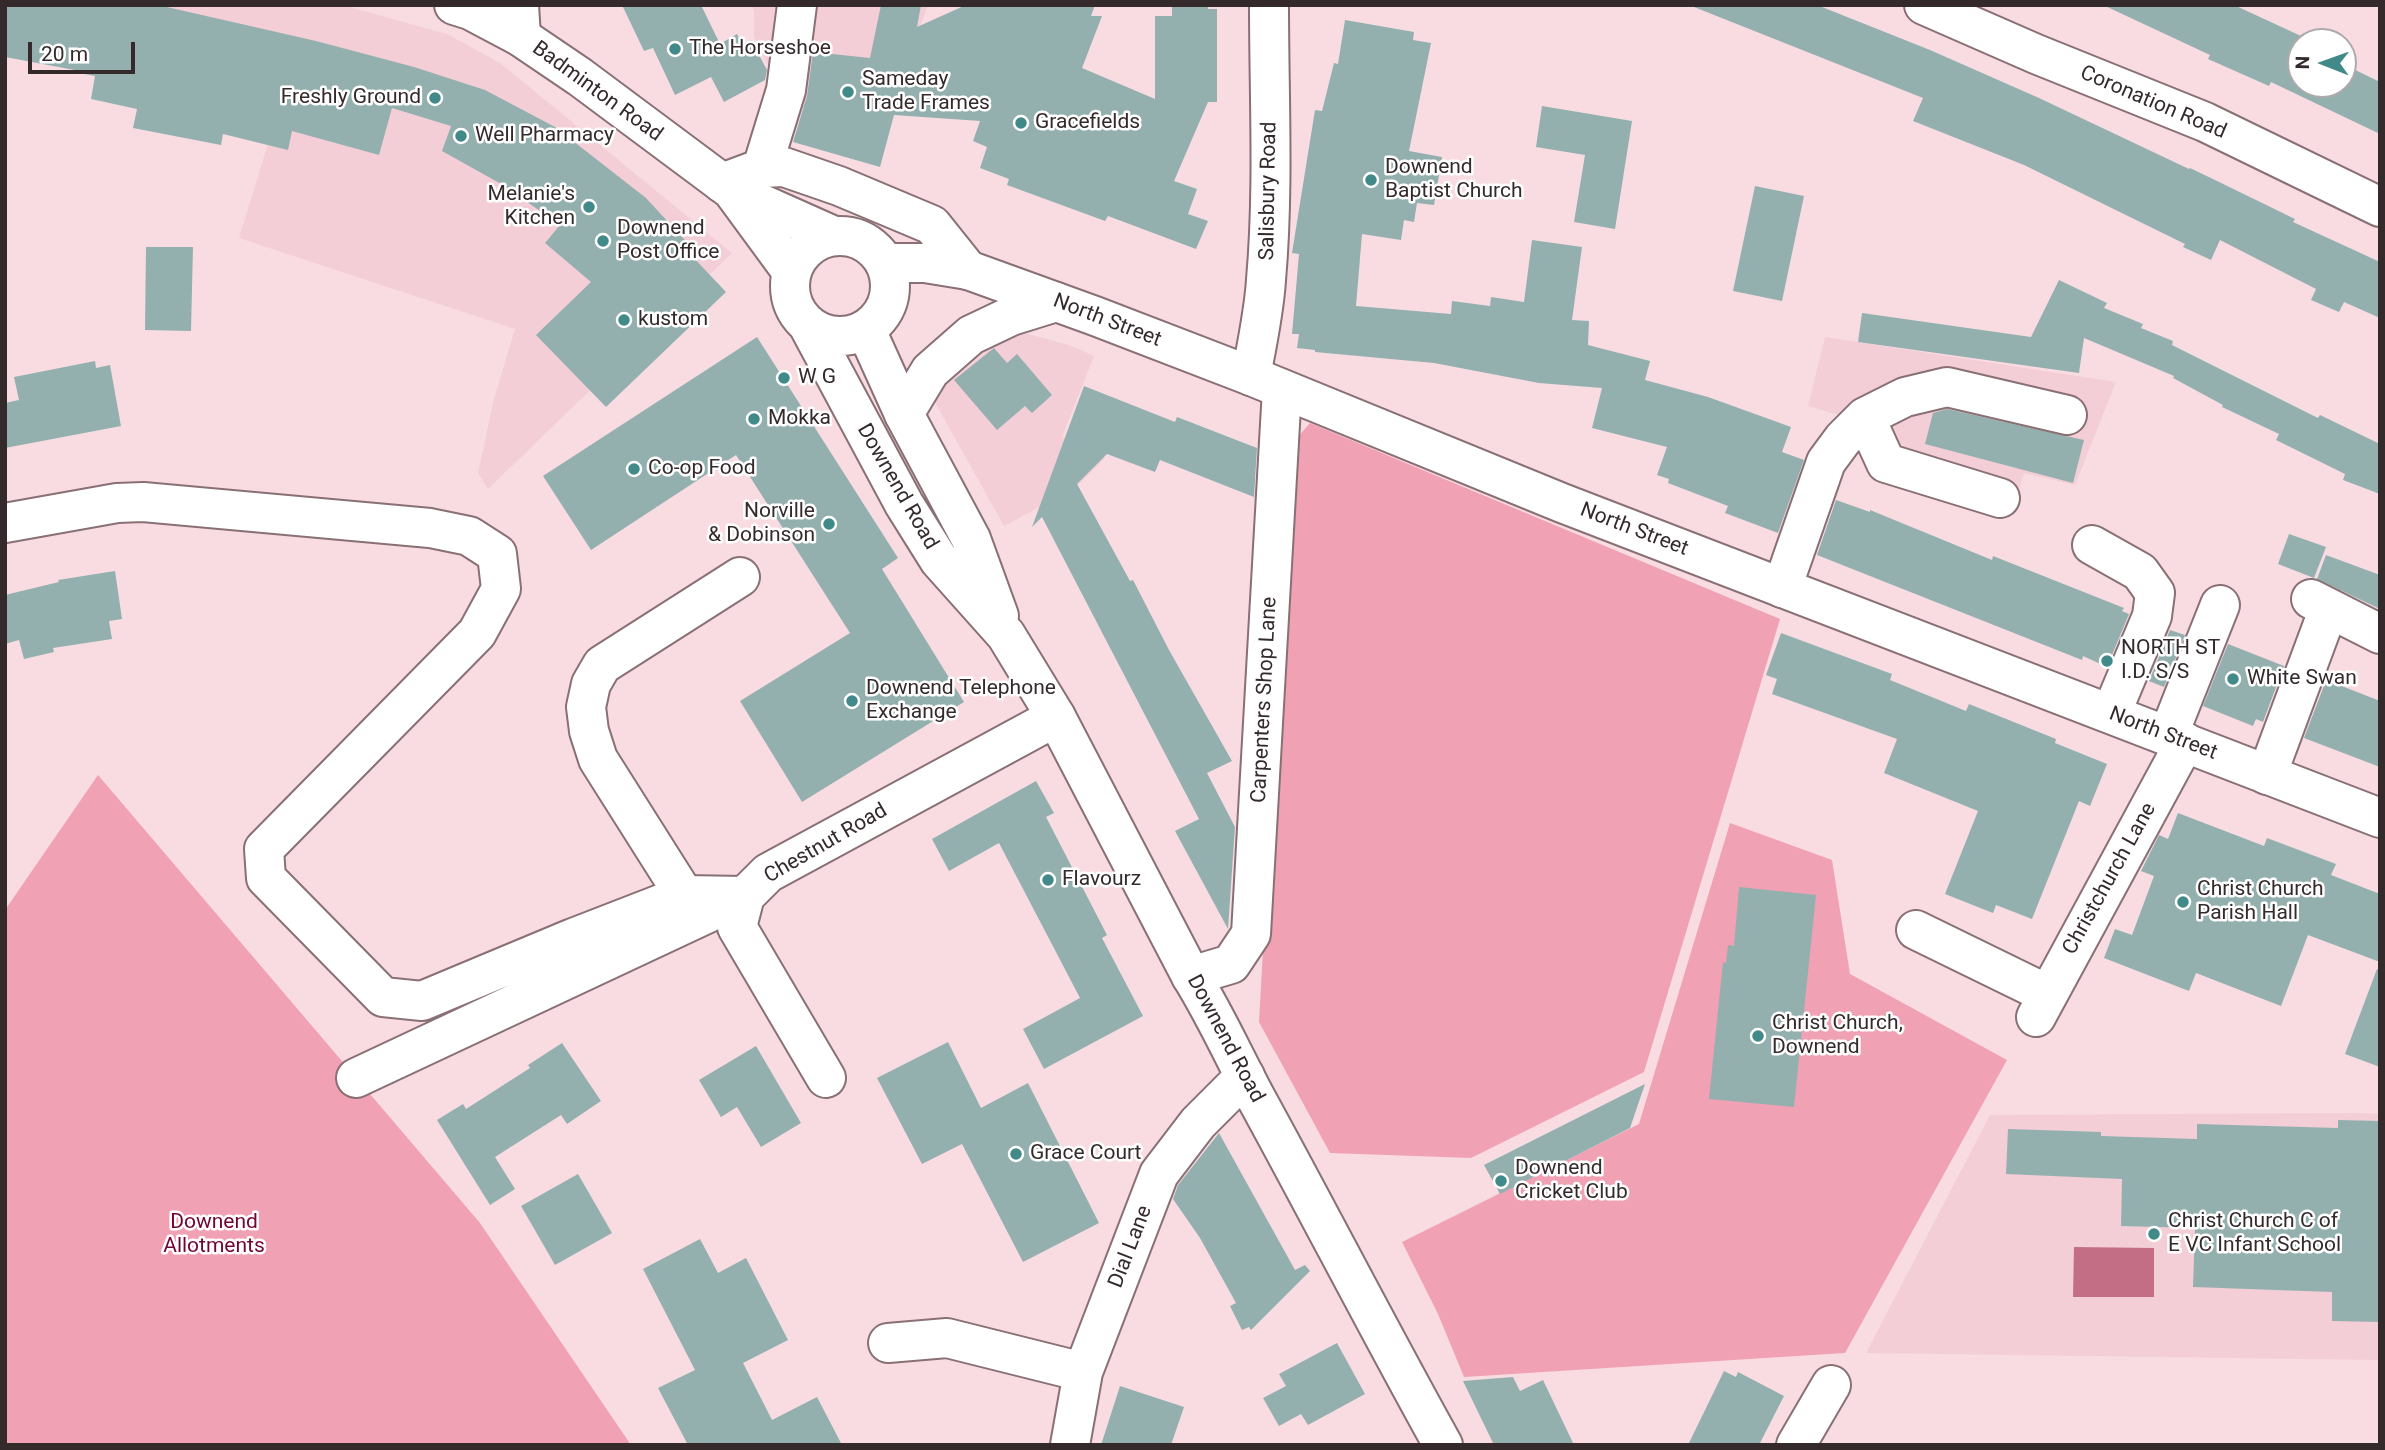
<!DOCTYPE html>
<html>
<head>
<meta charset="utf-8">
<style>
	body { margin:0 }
	#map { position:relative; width:2385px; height:1450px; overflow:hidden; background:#f8dce2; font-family:Roboto,sans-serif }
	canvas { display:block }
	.frame { position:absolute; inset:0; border:7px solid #342a2c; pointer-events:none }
	.north { position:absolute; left:2287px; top:28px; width:70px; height:70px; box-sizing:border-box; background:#fff; border:2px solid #aeaaab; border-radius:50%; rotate:271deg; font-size:19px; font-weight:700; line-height:28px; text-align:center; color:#342a2c }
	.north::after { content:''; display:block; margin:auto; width:24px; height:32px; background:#428a89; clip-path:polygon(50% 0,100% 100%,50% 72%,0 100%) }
	.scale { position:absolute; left:28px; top:42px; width:107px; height:32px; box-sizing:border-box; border:4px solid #342a2c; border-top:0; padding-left:9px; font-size:21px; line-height:24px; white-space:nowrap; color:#342a2c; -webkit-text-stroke:5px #fff; paint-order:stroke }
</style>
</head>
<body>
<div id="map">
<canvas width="2385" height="1450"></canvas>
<div class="frame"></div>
<div class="north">N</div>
<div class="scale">20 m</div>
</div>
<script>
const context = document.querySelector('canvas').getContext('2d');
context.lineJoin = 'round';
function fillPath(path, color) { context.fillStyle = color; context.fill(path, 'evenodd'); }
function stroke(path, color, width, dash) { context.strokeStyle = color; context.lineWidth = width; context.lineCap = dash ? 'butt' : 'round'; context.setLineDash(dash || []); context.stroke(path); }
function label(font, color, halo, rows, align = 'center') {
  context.font = font + ' Roboto,sans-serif'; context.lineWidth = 5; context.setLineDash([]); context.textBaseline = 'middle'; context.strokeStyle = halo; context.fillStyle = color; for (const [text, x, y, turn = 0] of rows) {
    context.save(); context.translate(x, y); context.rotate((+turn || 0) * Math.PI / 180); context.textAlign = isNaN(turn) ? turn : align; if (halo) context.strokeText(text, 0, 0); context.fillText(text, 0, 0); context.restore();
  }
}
const built = new Path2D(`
	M 5,5 L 342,5 L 447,34 L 500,63 L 732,253 L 488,489 L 478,473 L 494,399 L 515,329 L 239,238 L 285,89 Z
	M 751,5 L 928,5 L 913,45 L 889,123 L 769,103 L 774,76 L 754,37 L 754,11 Z
	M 1017,331 L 1069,345 L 1094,356 L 1062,437 L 1105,458 L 1075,488 L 1004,526 L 932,397 L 1005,335 Z
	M 1825,337 L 2116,382 L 2075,485 L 2024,473 L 2012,513 L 1875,470 L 1849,418 L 1808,406 Z
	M 2361,1113 L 2380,1114 L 2380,1360 L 1866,1353 L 1990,1115 Z`);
const green = new Path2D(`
	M 1310,423 L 1780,619 L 1644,1072 L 1471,1158 L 1330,1153 L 1259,1022 L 1291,445 Z
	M 98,775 L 480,1223 L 631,1445 L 5,1445 L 5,910 Z
	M 1730,823 L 1832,860 L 1850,974 L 2007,1060 L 1845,1353 L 1464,1377 L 1438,1314 L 1402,1242 L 1639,1124 Z`);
const water = new Path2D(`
	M 2074,1247 L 2154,1248 L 2154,1297 L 2073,1297 Z`);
const building = new Path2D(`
	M 5,5 L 158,5 L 316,41 L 414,67 L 485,90 L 555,127 L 646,198 L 695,251 L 691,255 L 726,292 L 606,407 L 536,335 L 591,282 L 545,243 L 560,225 L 503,185 L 442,151 L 451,126 L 392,108 L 379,155 L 292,131 L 288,150 L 223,134 L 221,145 L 133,128 L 137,109 L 91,99 L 95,76 L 80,73 L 80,71 L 5,57 Z
	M 622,5 L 701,5 L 720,44 L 737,34 L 742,44 L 751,40 L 767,70 L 765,80 L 724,102 L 711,77 L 675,95 L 653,48 L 644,51 Z
	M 881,5 L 921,5 L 917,27 L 966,5 L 1095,5 L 1091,16 L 1102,16 L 1082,68 L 1155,99 L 1155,16 L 1172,16 L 1172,5 L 1208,5 L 1208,9 L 1217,9 L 1217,102 L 1208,102 L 1174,181 L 1197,189 L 1188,214 L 1208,221 L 1196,249 L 1108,216 L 1105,221 L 1007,185 L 1009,179 L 980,168 L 987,147 L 973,141 L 980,121 L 894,115 L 880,167 L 793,142 L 807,96 L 813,52 L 870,58 Z
	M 1694,5 L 1817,5 L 1930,50 L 2039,98 L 2189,169 L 2190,168 L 2215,180 L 2295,219 L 2293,222 L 2380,262 L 2380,318 L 2344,302 L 2339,312 L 2311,300 L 2316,289 L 2220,240 L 2211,260 L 2183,247 L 2185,244 L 2024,165 L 1913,121 L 1923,98 L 1694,7 Z
	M 2103,5 L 2234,5 L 2301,36 L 2301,84 L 2343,84 L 2343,64 L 2380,82 L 2380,134 L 2271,82 L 2269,86 L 2208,59 L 2210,55 Z
	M 1345,20 L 1414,32 L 1413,40 L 1431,43 L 1409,151 L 1442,157 L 1434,205 L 1417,203 L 1414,222 L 1404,220 L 1401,240 L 1362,234 L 1356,306 L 1451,314 L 1452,301 L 1490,306 L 1491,297 L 1524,302 L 1532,240 L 1582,247 L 1572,320 L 1589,321 L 1588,345 L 1650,361 L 1645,380 L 1708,397 L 1791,427 L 1782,452 L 1804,460 L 1778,533 L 1725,513 L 1728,506 L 1668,483 L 1669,479 L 1657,475 L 1667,447 L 1592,428 L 1602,388 L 1539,383 L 1434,363 L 1315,352 L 1315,350 L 1297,348 L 1299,334 L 1292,334 L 1299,254 L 1292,253 L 1315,110 L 1322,111 L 1334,63 L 1338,64 Z
	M 1542,106 L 1632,121 L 1615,229 L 1574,222 L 1585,155 L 1536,147 Z
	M 1755,186 L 1804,196 L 1782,301 L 1733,291 Z
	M 146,247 L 193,247 L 191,331 L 145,330 Z
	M 2059,280 L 2107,303 L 2104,308 L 2143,324 L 2141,328 L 2173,341 L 2172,345 L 2318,418 L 2320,415 L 2380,444 L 2380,494 L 2343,480 L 2345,474 L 2276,440 L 2279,434 L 2222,407 L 2223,405 L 2173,378 L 2174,376 L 2084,338 L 2079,373 L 1858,342 L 1862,313 L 2031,337 Z
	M 757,337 L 898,558 L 882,569 L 964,702 L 802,802 L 740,701 L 850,633 L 736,455 L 591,550 L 543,476 Z
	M 994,348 L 1007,363 L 1017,354 L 1052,395 L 1032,413 L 1025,406 L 997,430 L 954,380 Z
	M 95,361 L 96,368 L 110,365 L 121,426 L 5,448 L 5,403 L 19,400 L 14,377 Z
	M 1084,386 L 1175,422 L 1177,417 L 1257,448 L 1254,497 L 1160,460 L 1155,472 L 1107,454 L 1077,484 L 1130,581 L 1133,580 L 1169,650 L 1232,761 L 1207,773 L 1235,827 L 1228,929 L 1175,831 L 1199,819 L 1042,517 L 1032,527 Z
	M 1947,409 L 2084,440 L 2073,483 L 1925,444 L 1933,413 Z
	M 1836,500 L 1870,512 L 1870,510 L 1992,560 L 1993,556 L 2124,608 L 2122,611 L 2129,614 L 2107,667 L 2083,656 L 2082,660 L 1817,555 Z
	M 2289,534 L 2326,547 L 2314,578 L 2278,564 Z
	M 2326,555 L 2380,575 L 2380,609 L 2317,579 Z
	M 115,571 L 122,619 L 109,621 L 112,639 L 53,648 L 54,652 L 24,659 L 19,640 L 5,644 L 5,595 L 59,582 L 58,580 Z
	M 2170,630 L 2185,635 L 2164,687 L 2149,681 Z
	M 1781,633 L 1892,674 L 1890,680 L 1966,711 L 1969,704 L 2056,739 L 2055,743 L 2107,764 L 2090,806 L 2079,801 L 2032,919 L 1996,905 L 1993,913 L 1945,894 L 1978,811 L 1884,773 L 1897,739 L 1772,694 L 1777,679 L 1766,675 Z
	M 2228,644 L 2284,666 L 2263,722 L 2256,719 L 2253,726 L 2203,706 Z
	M 2329,681 L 2380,701 L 2380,767 L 2304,738 L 2325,683 L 2328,684 Z
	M 1036,781 L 1054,813 L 1046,817 L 1107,935 L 1102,938 L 1143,1016 L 1044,1069 L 1023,1029 L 1080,998 L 999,843 L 949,871 L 932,839 Z
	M 2178,813 L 2264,846 L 2267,838 L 2336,864 L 2331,875 L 2380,894 L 2380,962 L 2308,935 L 2281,1006 L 2196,973 L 2189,991 L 2104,958 L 2115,929 L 2132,935 L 2154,876 L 2141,871 L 2159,835 L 2168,839 Z
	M 1739,887 L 1816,895 L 1794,1107 L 1709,1099 L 1723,962 L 1726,963 L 1728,945 L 1734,946 Z
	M 2377,969 L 2380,970 L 2380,1067 L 2345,1054 Z
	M 948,1042 L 981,1108 L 1028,1083 L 1099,1223 L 1023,1262 L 962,1144 L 922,1164 L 877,1078 Z
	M 562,1043 L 601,1101 L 567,1124 L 561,1115 L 495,1157 L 515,1189 L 490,1205 L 437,1120 L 463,1104 L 466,1109 L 530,1068 L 528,1065 Z
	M 756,1046 L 801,1123 L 761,1147 L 737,1107 L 721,1117 L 699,1080 Z
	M 1645,1084 L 1630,1128 L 1500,1194 L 1484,1165 Z
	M 2338,1120 L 2380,1121 L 2380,1322 L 2332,1321 L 2332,1292 L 2193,1287 L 2195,1228 L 2121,1226 L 2122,1179 L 2006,1174 L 2008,1129 L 2101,1132 L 2101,1136 L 2197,1139 L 2197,1124 L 2338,1128 Z
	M 1219,1133 L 1295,1270 L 1305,1265 L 1310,1271 L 1251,1330 L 1249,1327 L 1242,1330 L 1230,1306 L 1236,1303 L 1200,1238 L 1173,1199 L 1178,1185 Z
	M 578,1174 L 612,1233 L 555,1265 L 521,1206 Z
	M 700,1239 L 718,1273 L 746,1258 L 788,1340 L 743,1363 L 772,1420 L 817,1397 L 842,1445 L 688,1445 L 658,1388 L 695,1370 L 643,1269 Z
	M 1337,1343 L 1365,1394 L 1308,1425 L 1301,1414 L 1279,1426 L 1263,1398 L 1286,1386 L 1279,1374 Z
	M 1724,1371 L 1736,1377 L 1738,1372 L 1784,1396 L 1759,1445 L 1688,1445 Z
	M 1513,1377 L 1520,1391 L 1543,1380 L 1574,1445 L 1494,1445 L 1463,1381 Z
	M 1120,1386 L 1184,1407 L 1171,1445 L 1101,1445 Z`);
const minor = new Path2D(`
	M 519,5 L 521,37
	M 1924,5 L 2036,54 L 2205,122 L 2380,207
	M 762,168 L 786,90 L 797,5
	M 722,183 L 762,168 L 784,167 L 839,186 L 932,225 L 968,270
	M 1251,376 C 1257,344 1264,312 1266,280 C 1274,188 1269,97 1269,5
	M 904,414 L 930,371 L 971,335 L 1011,316 L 1056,302
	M 1865,417 L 1886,463 L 2000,498
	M 5,523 L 117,503 L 143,502 L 430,528 L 469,536 L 497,554 L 501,589 L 477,633 L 264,849 L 266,878 L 383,997 L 422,1001 L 573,938 L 684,895 L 745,896
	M 2092,545 L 2140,572 L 2155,593 L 2152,616 L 2111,714
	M 1782,588 L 1826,462 L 1843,439 L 1865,417 L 1905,397 L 1947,387 L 2067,415
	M 2311,599 L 2380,634
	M 2168,736 L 2220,605
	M 2267,775 L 2329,608
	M 684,895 L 598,759 L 589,731 L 586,707 L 591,684 L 602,665 L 740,577
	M 1916,930 L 2047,994
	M 1191,976 L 1231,964 L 1251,934 L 1282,389
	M 2036,1017 L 2185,742
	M 356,1078 L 738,899
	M 826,1078 L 737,927 L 745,896 L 768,873 L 1056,717
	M 888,1343 L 947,1338 L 1083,1372
	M 1070,1445 L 1083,1372 L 1159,1174 L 1198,1123 L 1245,1076
	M 1796,1445 L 1831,1385`);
const major = new Path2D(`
	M 454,5 L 470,10 L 521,37 L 580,77 L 733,191 L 834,236
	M 734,193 L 792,272
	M790 286a50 50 0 1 1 100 0a50 50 0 1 1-100 0Z
	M 885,263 L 925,263 L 968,270 L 1095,316 L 1251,376 L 1562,503 L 2380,818
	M 808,325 L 904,504 L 939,560 L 1006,635 L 1056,717 L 1191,976 C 1216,1016 1234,1057 1256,1098 C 1319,1213 1379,1330 1443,1445
	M 866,330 L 904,414 L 971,539 L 999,616`);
const markers = [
	[675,49,7,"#428a89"],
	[848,92,7,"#428a89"],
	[435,98,7,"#428a89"],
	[1021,123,7,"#428a89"],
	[461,136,7,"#428a89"],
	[1371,180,7,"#428a89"],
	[589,207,7,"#428a89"],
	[603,241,7,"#428a89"],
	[624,320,7,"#428a89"],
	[784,378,7,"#428a89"],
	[754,419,7,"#428a89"],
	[634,469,7,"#428a89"],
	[829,524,7,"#428a89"],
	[2107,661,7,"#428a89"],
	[2233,679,7,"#428a89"],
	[852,701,7,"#428a89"],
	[1048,880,7,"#428a89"],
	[2183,902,7,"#428a89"],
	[1758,1036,7,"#428a89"],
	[1016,1154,7,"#428a89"],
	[1501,1181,7,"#428a89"],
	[2154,1234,7,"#428a89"]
];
const poiNames = [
	["The Horseshoe",689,49],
	["Sameday",862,80],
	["Trade Frames",862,104],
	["Freshly Ground",421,98,"right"],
	["Gracefields",1035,123],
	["Well Pharmacy",475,136],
	["Downend",1385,168],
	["Baptist Church",1385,192],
	["Melanie's",575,195,"right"],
	["Kitchen",575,219,"right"],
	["Downend",617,229],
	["Post Office",617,253],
	["kustom",638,320],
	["W G",798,378],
	["Mokka",768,419],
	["Co-op Food",648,469],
	["Norville",815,512,"right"],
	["& Dobinson",815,536,"right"],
	["NORTH ST",2121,649],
	["I.D. S/S",2121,673],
	["White Swan",2247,679],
	["Downend Telephone",866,689],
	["Exchange",866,713],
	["Flavourz",1062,880],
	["Christ Church",2197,890],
	["Parish Hall",2197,914],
	["Christ Church,",1772,1024],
	["Downend",1772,1048],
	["Grace Court",1030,1154],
	["Downend",1515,1169],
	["Cricket Club",1515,1193],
	["Christ Church C of",2168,1222],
	["E VC Infant School",2168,1246]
];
const streetNames = [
	["Badminton Road",597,92,36],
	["Coronation Road",2153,103,23],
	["Salisbury Road",1269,191,-89],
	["North Street",1107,321,21],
	["Downend Road",897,487,60],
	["North Street",1634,530,21],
	["Carpenters Shop Lane",1265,700,-87],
	["North Street",2163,734,21],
	["Chestnut Road",826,844,-30],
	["Christchurch Lane",2110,879,-61],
	["Downend Road",1225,1039,62],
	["Dial Lane",1131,1247,-69]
];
const parkNames = [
	["Downend",214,1223],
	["Allotments",214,1247]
];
fillPath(built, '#f3ced6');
fillPath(green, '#f1a1b4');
fillPath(water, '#c36e85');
fillPath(building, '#93b0af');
stroke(minor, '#897075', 42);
stroke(major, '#897075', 42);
stroke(minor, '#fff', 38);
stroke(major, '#fff', 38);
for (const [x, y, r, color] of markers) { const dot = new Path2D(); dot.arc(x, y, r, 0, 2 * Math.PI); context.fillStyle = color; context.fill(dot); stroke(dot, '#fff', 2.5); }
label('21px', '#342a2c', '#fff', poiNames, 'left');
label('21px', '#342a2c', '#fff', streetNames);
label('21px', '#720435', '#fff', parkNames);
</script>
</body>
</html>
